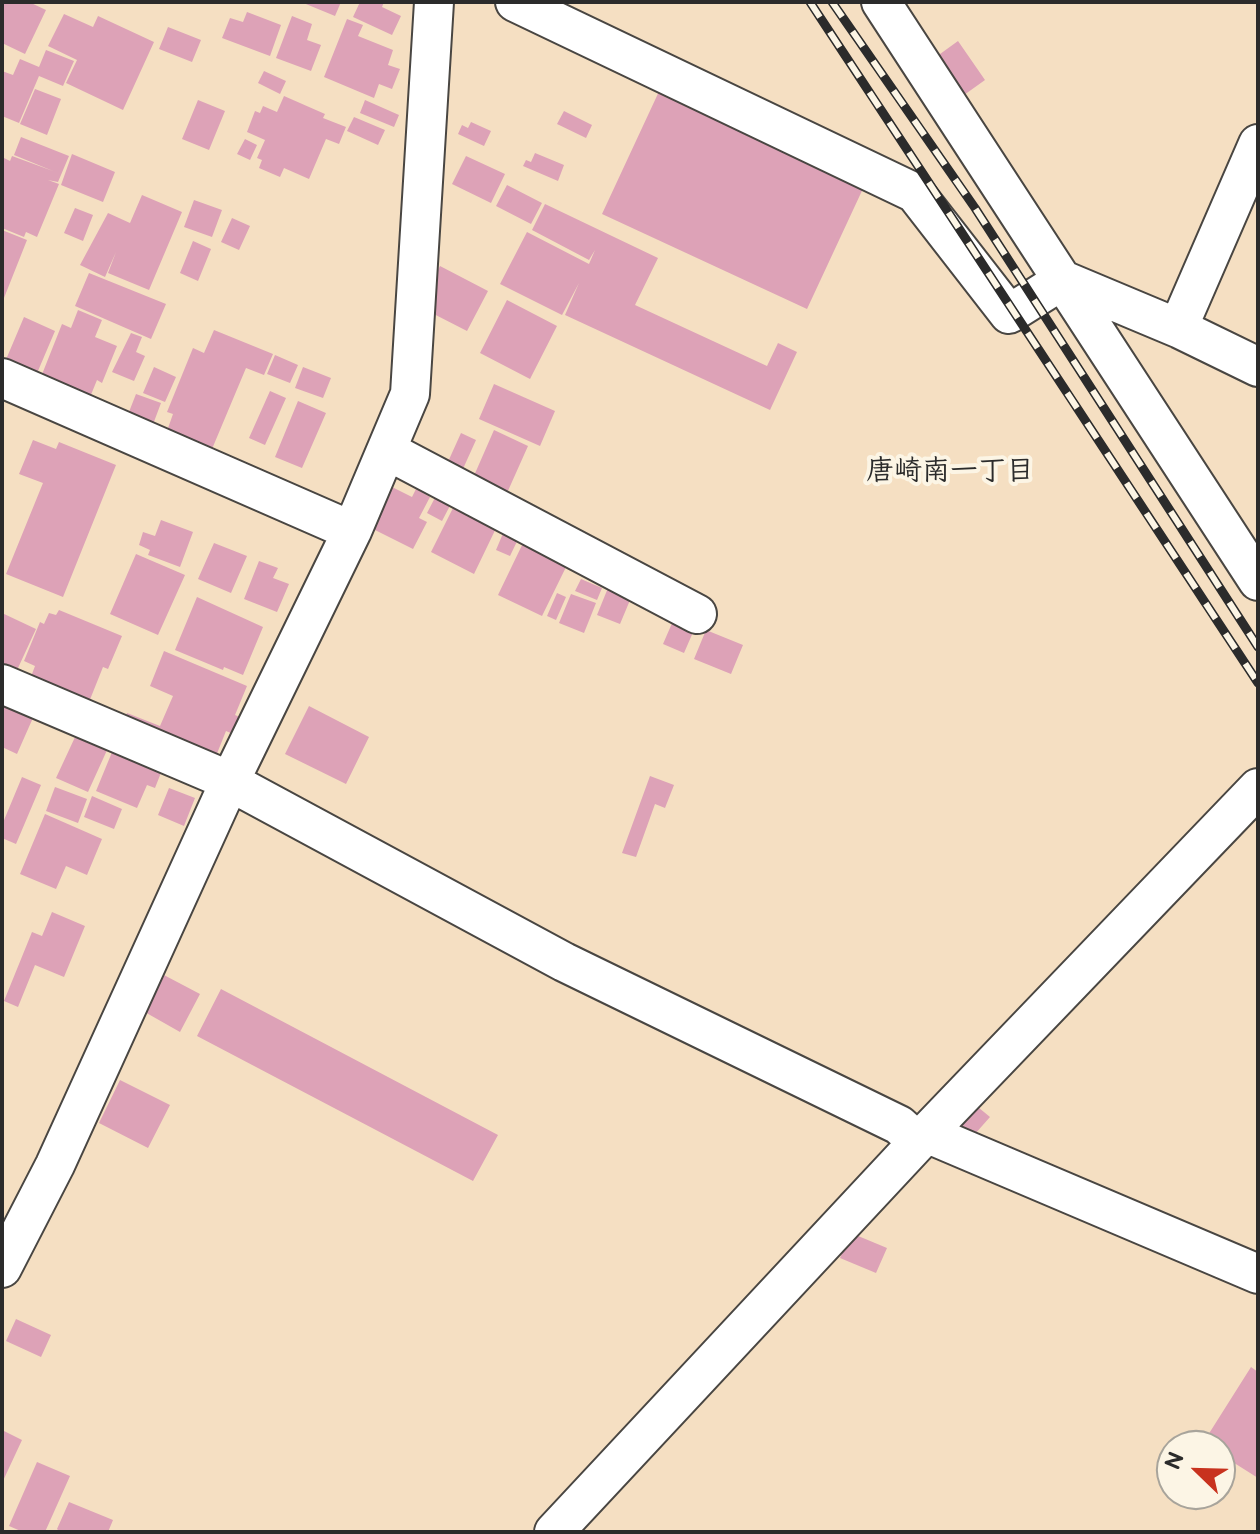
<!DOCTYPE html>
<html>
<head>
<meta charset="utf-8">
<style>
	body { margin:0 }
	#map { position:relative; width:1260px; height:1534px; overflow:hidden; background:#f5dfc2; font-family:"Balsamiq Sans",sans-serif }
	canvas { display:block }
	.frame { position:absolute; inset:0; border:4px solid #2b2b2b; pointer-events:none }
	.north { position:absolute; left:1156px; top:1430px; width:80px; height:80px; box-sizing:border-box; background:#fcf5e5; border:2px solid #a8a49b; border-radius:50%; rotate:293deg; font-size:22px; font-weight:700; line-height:32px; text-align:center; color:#2b2b2b }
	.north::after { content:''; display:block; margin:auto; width:28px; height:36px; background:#c8321e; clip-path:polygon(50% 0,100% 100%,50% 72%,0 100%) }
</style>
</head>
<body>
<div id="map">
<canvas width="1260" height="1534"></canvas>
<div class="frame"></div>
<div class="north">N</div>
</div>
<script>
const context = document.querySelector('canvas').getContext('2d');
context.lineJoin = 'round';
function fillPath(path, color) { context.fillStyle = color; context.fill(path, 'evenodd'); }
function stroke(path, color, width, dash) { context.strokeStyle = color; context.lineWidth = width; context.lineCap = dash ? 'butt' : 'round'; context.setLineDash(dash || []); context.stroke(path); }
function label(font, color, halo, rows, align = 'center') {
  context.font = font + ' "Balsamiq Sans","Klee One",sans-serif'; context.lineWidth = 8; context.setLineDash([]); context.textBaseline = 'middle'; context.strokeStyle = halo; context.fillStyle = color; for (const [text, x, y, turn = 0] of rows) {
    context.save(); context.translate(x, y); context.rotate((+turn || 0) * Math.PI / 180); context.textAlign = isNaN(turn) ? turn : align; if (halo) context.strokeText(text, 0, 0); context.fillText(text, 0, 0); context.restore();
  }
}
const building = new Path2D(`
	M 2,2 L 29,2 L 46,10 L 25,54 L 2,43 Z
	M 301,2 L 341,2 L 335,16 Z
	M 360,2 L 384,2 L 382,7 L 401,16 L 392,35 L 353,17 Z
	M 247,12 L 281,25 L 270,56 L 222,38 L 230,18 L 243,22 Z
	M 64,14 L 93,27 L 98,16 L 154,42 L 123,110 L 66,83 L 77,60 L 48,46 Z
	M 292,16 L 312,24 L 307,40 L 321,45 L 311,71 L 276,58 Z
	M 347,19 L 363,25 L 358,36 L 393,50 L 388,65 L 400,69 L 392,89 L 379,84 L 374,98 L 324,77 Z
	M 168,27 L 201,40 L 192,62 L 159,49 Z
	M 958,41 L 985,80 L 957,100 L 929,62 Z
	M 46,50 L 74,61 L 63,86 L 39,76 L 19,123 L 2,116 L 2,71 L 13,75 L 20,59 L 39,67 Z
	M 264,71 L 286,81 L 280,94 L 258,83 Z
	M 662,85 L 867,180 L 807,309 L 602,214 Z
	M 35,89 L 61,99 L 47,135 L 20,124 Z
	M 284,96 L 325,114 L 323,118 L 346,127 L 339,144 L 326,139 L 309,179 L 284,168 L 280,177 L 259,168 L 262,160 L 257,158 L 265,140 L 247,132 L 255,111 L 260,113 L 263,106 L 277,112 Z
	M 198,100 L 225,111 L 209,150 L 182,139 Z
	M 365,100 L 399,115 L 394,127 L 360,113 Z
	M 564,111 L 592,125 L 586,138 L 557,124 Z
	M 354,117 L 385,130 L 378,145 L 347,131 Z
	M 471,122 L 491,131 L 484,146 L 458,134 L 462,125 L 468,128 Z
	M 21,137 L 69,156 L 58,182 L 48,180 L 59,184 L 37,237 L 26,232 L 24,237 L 2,228 L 2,157 L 10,161 L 12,156 L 53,171 L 14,155 Z
	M 245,139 L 257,145 L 250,160 L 237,154 Z
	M 535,153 L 564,165 L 558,181 L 523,166 L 526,160 L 531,162 Z
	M 72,154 L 115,172 L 103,202 L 61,185 Z
	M 466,156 L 505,174 L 491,203 L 452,184 Z
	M 507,185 L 542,203 L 531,224 L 496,206 Z
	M 142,195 L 182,212 L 149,290 L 108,273 L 116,252 L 105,277 L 80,265 L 108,213 L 130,223 Z
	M 194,200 L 222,210 L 212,237 L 184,227 Z
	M 545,204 L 658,258 L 635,305 L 767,366 L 778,343 L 797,352 L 770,410 L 565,315 L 579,283 L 562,315 L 500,284 L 527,232 L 589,264 L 595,250 L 589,260 L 532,230 Z
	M 75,208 L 93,215 L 83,241 L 64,233 Z
	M 232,218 L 250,226 L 239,250 L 221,242 Z
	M 2,230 L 27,240 L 2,303 Z
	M 193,241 L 211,249 L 198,281 L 180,273 Z
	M 440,266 L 488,291 L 467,331 L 424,309 L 425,295 Z
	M 89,273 L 166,304 L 151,339 L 75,306 Z
	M 507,300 L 557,326 L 530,379 L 480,353 Z
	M 78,310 L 102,320 L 95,337 L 117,346 L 102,383 L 97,380 L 86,407 L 37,387 L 62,324 L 71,328 Z
	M 24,317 L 55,331 L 32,385 L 2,369 Z
	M 214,330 L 273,354 L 264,375 L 246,368 L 212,449 L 167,431 L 173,414 L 167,412 L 193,348 L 204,353 Z
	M 131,333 L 142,337 L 136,352 L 145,356 L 134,381 L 112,372 Z
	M 275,355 L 298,365 L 290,383 L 267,374 Z
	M 154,367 L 176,377 L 165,402 L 143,393 Z
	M 303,367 L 331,378 L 323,398 L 295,388 Z
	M 494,384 L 555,411 L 540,446 L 479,419 Z
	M 270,391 L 286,398 L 265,445 L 249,438 Z
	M 136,394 L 161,403 L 152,427 L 127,417 Z
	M 298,401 L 326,413 L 302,468 L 275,457 Z
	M 494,430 L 528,446 L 507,493 L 473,478 Z
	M 461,433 L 476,440 L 462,471 L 447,464 Z
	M 33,440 L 56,449 L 59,442 L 116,465 L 63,597 L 6,574 L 43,483 L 19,474 Z
	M 386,484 L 412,497 L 416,489 L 430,497 L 419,518 L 427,522 L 413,549 L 365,525 Z
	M 439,490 L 454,498 L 442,521 L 427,513 Z
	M 458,498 L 500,520 L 474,574 L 431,552 Z
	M 161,520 L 193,532 L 180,567 L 148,555 L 150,550 L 139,545 L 143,532 L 155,536 Z
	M 507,524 L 522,531 L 510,556 L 496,550 Z
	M 524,541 L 568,563 L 542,616 L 498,595 Z
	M 214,543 L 247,556 L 231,593 L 198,579 Z
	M 136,554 L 185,575 L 158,635 L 110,614 Z
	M 259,561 L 278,568 L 273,578 L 289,584 L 277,612 L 244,599 Z
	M 581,579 L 602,588 L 597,600 L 575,591 Z
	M 610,583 L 633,593 L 620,624 L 597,615 Z
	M 557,593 L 566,597 L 556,620 L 547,616 Z
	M 571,594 L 596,603 L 584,633 L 559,623 Z
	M 197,597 L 263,627 L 243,675 L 224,667 L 223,670 L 175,650 Z
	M 59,610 L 122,636 L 108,669 L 103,667 L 87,707 L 29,682 L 35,666 L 24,661 L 40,622 L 44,624 L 49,613 L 56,615 Z
	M 2,613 L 36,629 L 12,681 L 2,676 Z
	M 676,614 L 697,623 L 684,653 L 663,644 Z
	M 706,630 L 743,645 L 731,674 L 694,659 Z
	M 164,651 L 247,686 L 235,715 L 249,721 L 242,738 L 226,731 L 214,761 L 121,728 L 127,713 L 160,726 L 173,696 L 150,686 Z
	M 2,695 L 36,711 L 17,754 L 2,747 Z
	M 309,706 L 369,737 L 346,784 L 285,754 Z
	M 76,735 L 108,748 L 88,792 L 56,778 Z
	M 117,740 L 166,760 L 155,788 L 147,785 L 137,808 L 96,791 Z
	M 650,776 L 674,785 L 665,808 L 655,804 L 636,857 L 622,853 Z
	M 22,777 L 41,785 L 16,844 L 2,838 L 2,825 Z
	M 55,787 L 87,799 L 78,823 L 46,811 Z
	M 169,788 L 195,798 L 184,826 L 158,815 Z
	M 92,796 L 122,809 L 114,829 L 84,817 Z
	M 45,814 L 102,839 L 87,875 L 66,866 L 56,889 L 20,874 Z
	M 52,912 L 85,926 L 64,977 L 35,965 L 18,1007 L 4,1001 L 32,932 L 42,936 Z
	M 162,974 L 200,994 L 180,1032 L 143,1011 Z
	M 221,989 L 498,1135 L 473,1181 L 197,1036 Z
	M 120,1080 L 170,1105 L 148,1148 L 99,1123 Z
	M 967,1098 L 990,1117 L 967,1143 L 946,1125 Z
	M 851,1233 L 887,1248 L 876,1273 L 840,1258 Z
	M 16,1319 L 51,1335 L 41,1357 L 6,1341 Z
	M 1251,1367 L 1258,1372 L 1258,1478 L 1220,1454 L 1220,1446 L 1203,1443 Z
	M 2,1430 L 22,1440 L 2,1483 Z
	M 37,1462 L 70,1476 L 45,1532 L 23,1532 L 9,1526 Z
	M 69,1502 L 113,1520 L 108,1532 L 60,1532 L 57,1529 Z`);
const minor = new Path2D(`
	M 515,2 L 915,193 L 1009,314 L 1063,280 L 1180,329 L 1258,367
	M 881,2 L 1258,581
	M 1178,328 L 1258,144
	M 2,378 L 352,531
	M 388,451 L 697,614
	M 2,684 L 223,778 L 564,962 L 899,1125 L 918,1142
	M 926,1133 L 1258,1274
	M 2,1268 L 55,1165 L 230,781 L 352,531 L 410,394 L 434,2
	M 554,1532 L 918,1142 L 1258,788`);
const rail = new Path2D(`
	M 810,2 L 1258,683
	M 832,2 L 975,208 L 1258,647`);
const neighbourhoodNames = [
	["唐崎南一丁目",950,472]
];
fillPath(building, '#dda2b7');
stroke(minor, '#494642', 42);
stroke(minor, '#fff', 38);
stroke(rail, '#2b2b2b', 9);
stroke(rail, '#fcf5e5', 6, [18]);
label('bold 28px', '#2b2b2b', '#fcf5e5', neighbourhoodNames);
</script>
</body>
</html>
